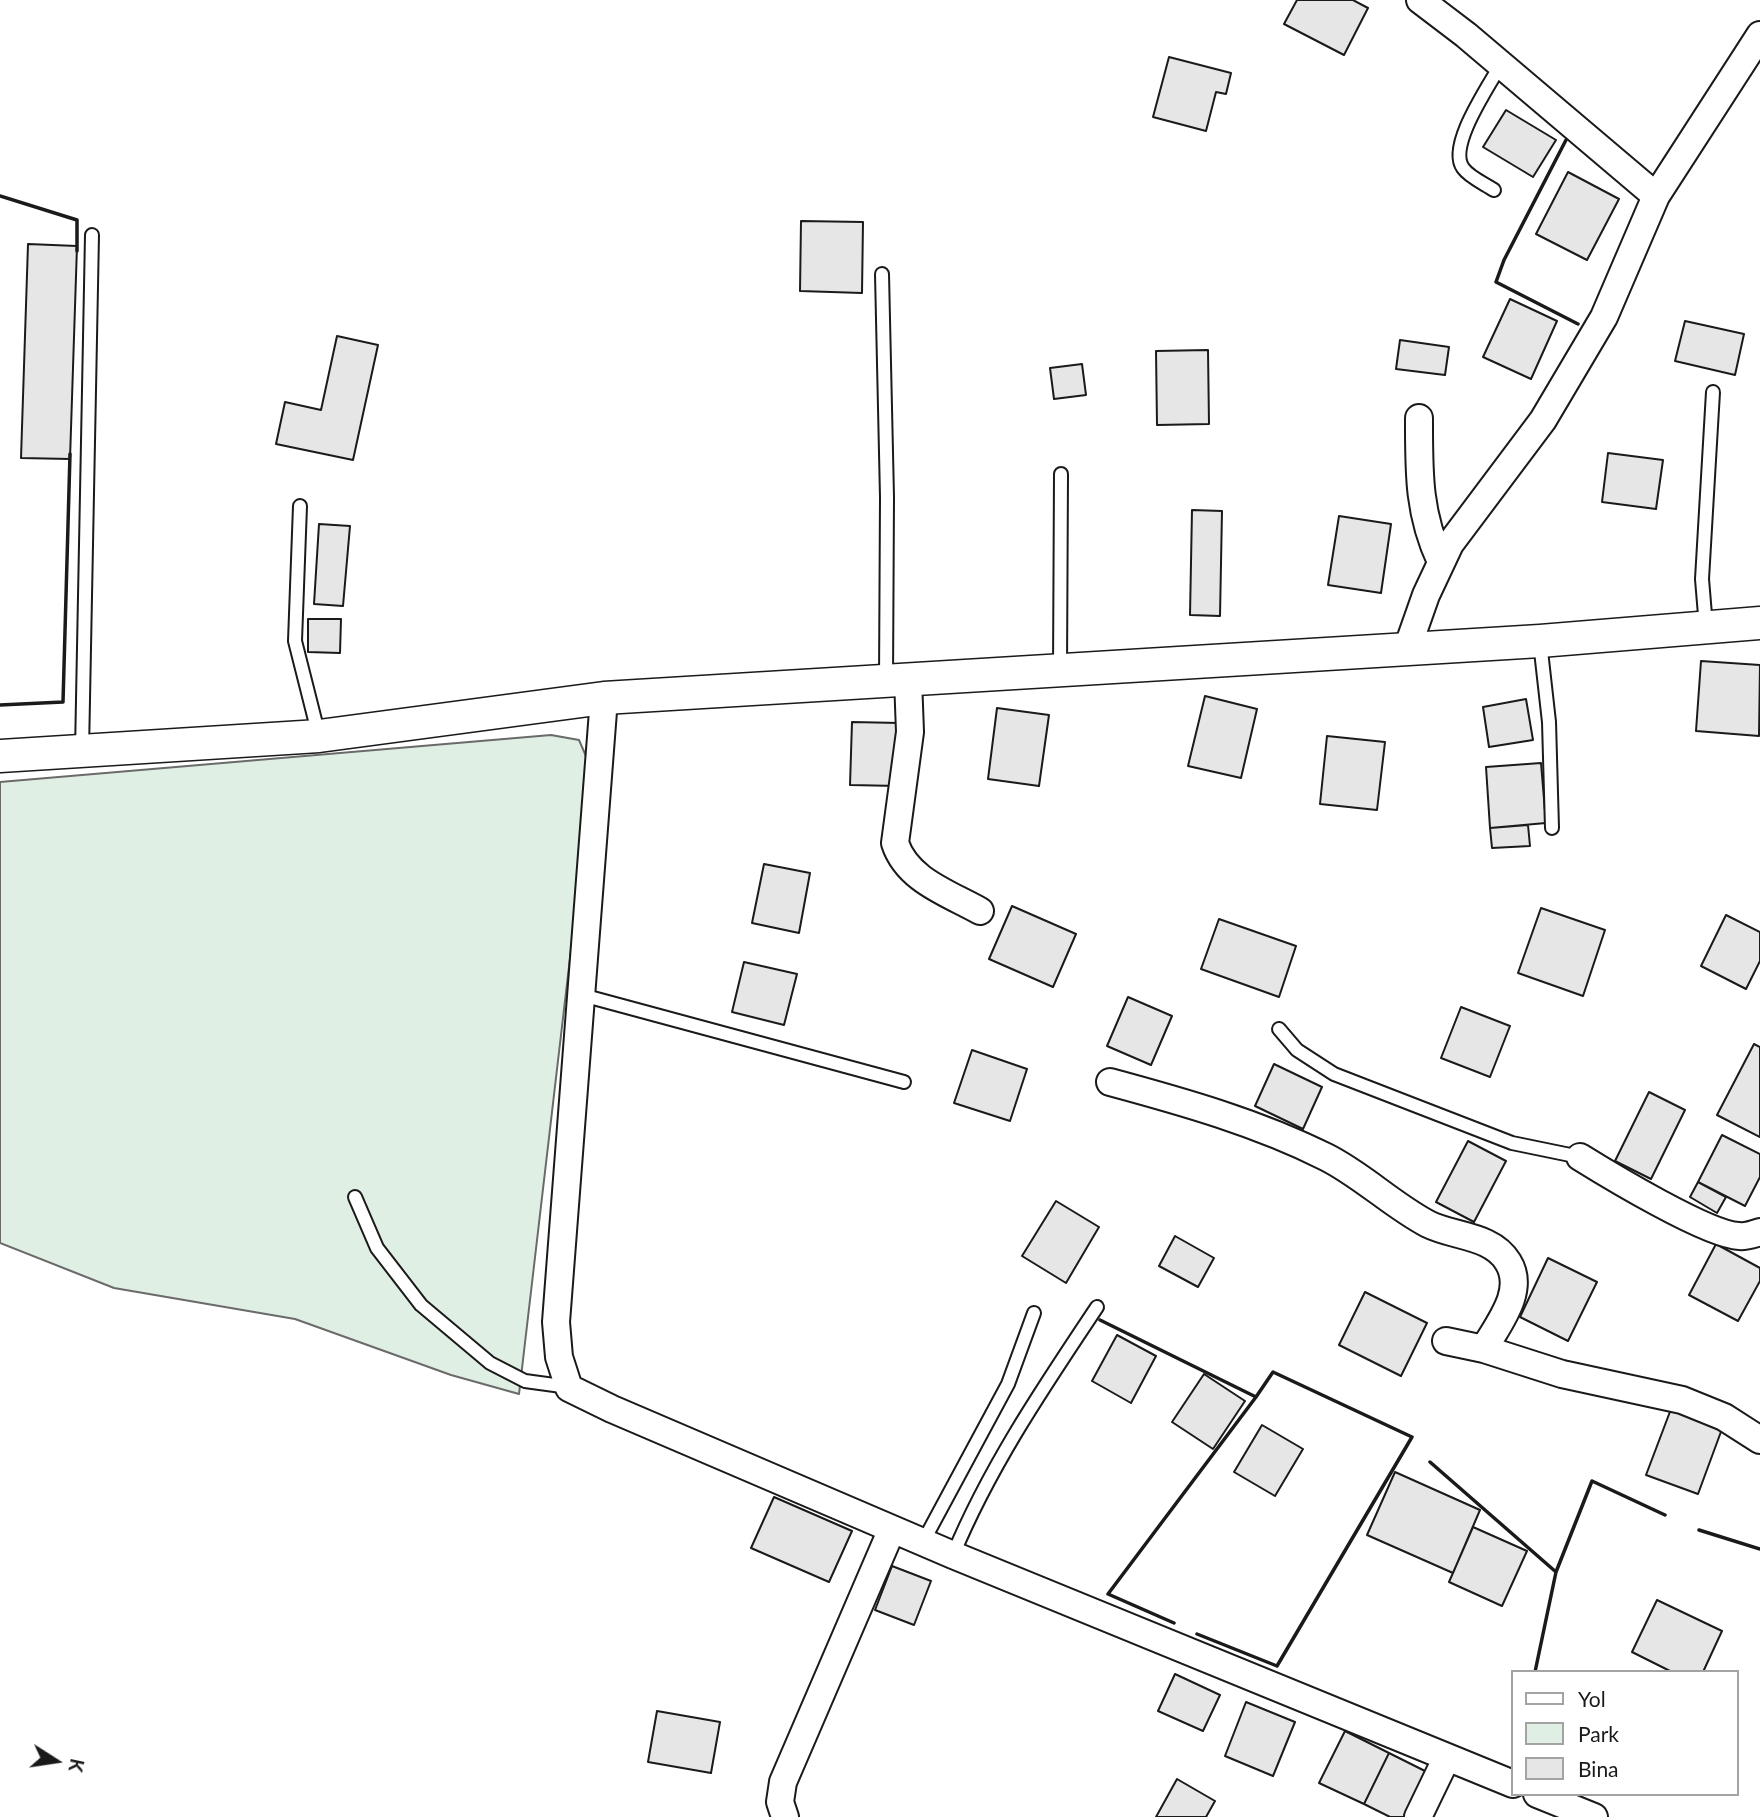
<!DOCTYPE html>
<html>
<head>
<meta charset="utf-8">
<style>
	body { margin:0 }
	#map { position:relative; width:1760px; height:1817px; overflow:hidden; background:#fff; font-family:Lato,sans-serif }
	canvas { display:block }
	.legend { position:absolute; left:1511px; top:1670px; width:228px; height:126px; box-sizing:border-box; background:#fff; border:2px solid #a3a3a3; margin:0; padding:9px 12px; list-style:none; font-size:21px; color:#1a1a1a }
	.legend li { display:flex; align-items:center; gap:14px; height:35px }
	.legend b { width:35px; border:2px solid #a3a3a3 }
	.north { position:absolute; left:21px; top:1726px; width:70px; height:70px; -webkit-text-stroke:5px #fff; paint-order:stroke; rotate:102deg; font-size:19px; font-weight:700; line-height:28px; text-align:center; color:#1a1a1a }
	.north::after { content:''; display:block; margin:auto; width:24px; height:32px; background:#1a1a1a; clip-path:polygon(50% 0,100% 100%,50% 72%,0 100%) }
</style>
</head>
<body>
<div id="map">
<canvas width="1760" height="1817"></canvas>
<ul class="legend">
<li><b style="height:9px;background:#fff"></b>Yol</li>
<li><b style="height:19px;background:#e0efe3"></b>Park</li>
<li><b style="height:19px;background:#e6e6e6"></b>Bina</li>
</ul>
<div class="north">K</div>
</div>
<script>
const context = document.querySelector('canvas').getContext('2d');
context.lineJoin = 'round';
function fillPath(path, color) { context.fillStyle = color; context.fill(path, 'evenodd'); }
function stroke(path, color, width, dash) { context.strokeStyle = color; context.lineWidth = width; context.lineCap = dash ? 'butt' : 'round'; context.setLineDash(dash || []); context.stroke(path); }
const green = new Path2D(`
	M 551,735 L 579,740 L 592,770 L 519,1394 L 451,1375 L 295,1319 L 114,1288 L 0,1243 L 0,782 Z`);
const building = new Path2D(`
	M 1297,0 L 1353,0 L 1368,8 L 1344,55 L 1284,24 Z
	M 1169,57 L 1231,73 L 1226,94 L 1216,92 L 1206,131 L 1153,117 Z
	M 1506,110 L 1556,140 L 1533,177 L 1483,147 Z
	M 1568,172 L 1619,199 L 1587,260 L 1536,234 Z
	M 801,221 L 863,222 L 862,293 L 800,291 Z
	M 28,244 L 77,246 L 70,459 L 21,458 Z
	M 1510,299 L 1557,321 L 1531,379 L 1483,357 Z
	M 1685,321 L 1744,334 L 1735,375 L 1675,361 Z
	M 337,336 L 378,345 L 353,460 L 276,444 L 285,402 L 321,410 Z
	M 1400,340 L 1449,347 L 1445,375 L 1396,369 Z
	M 1208,350 L 1209,424 L 1157,425 L 1156,351 Z
	M 1082,364 L 1086,395 L 1054,399 L 1050,368 Z
	M 1608,453 L 1663,460 L 1656,509 L 1602,502 Z
	M 1192,510 L 1222,511 L 1220,616 L 1190,615 Z
	M 1339,516 L 1391,524 L 1381,593 L 1328,585 Z
	M 319,524 L 350,526 L 343,606 L 314,604 Z
	M 308,619 L 341,619 L 340,653 L 308,652 Z
	M 1701,661 L 1760,665 L 1759,736 L 1696,731 Z
	M 1205,696 L 1257,709 L 1241,778 L 1188,766 Z
	M 1526,699 L 1533,740 L 1489,747 L 1483,707 Z
	M 997,708 L 1049,715 L 1039,786 L 988,779 Z
	M 852,722 L 900,723 L 898,786 L 850,785 Z
	M 1327,736 L 1385,742 L 1377,810 L 1320,804 Z
	M 1541,763 L 1546,823 L 1490,828 L 1486,767 Z
	M 1528,825 L 1530,846 L 1492,848 L 1490,828 Z
	M 764,864 L 810,873 L 799,933 L 752,923 Z
	M 1012,906 L 1076,934 L 1053,987 L 989,959 Z
	M 1541,908 L 1605,930 L 1583,996 L 1518,973 Z
	M 1726,915 L 1760,932 L 1760,961 L 1746,989 L 1701,966 Z
	M 1219,919 L 1296,946 L 1279,997 L 1201,969 Z
	M 744,962 L 797,974 L 784,1025 L 732,1012 Z
	M 1128,997 L 1172,1016 L 1151,1065 L 1107,1046 Z
	M 1461,1007 L 1510,1026 L 1490,1077 L 1441,1058 Z
	M 1754,1044 L 1760,1047 L 1760,1137 L 1717,1115 Z
	M 972,1050 L 1027,1069 L 1010,1121 L 954,1103 Z
	M 1274,1064 L 1322,1087 L 1303,1129 L 1255,1106 Z
	M 1649,1092 L 1685,1110 L 1651,1179 L 1615,1161 Z
	M 1722,1135 L 1760,1154 L 1760,1177 L 1745,1206 L 1698,1182 Z
	M 1468,1141 L 1506,1161 L 1474,1222 L 1436,1202 Z
	M 1698,1182 L 1726,1197 L 1717,1213 L 1690,1197 Z
	M 1056,1201 L 1099,1227 L 1066,1283 L 1022,1256 Z
	M 1175,1236 L 1214,1258 L 1198,1287 L 1159,1266 Z
	M 1716,1244 L 1760,1268 L 1760,1281 L 1738,1321 L 1689,1295 Z
	M 1548,1258 L 1597,1282 L 1568,1341 L 1520,1317 Z
	M 1365,1292 L 1427,1323 L 1401,1376 L 1339,1345 Z
	M 1117,1335 L 1156,1356 L 1131,1403 L 1092,1381 Z
	M 1204,1374 L 1245,1401 L 1213,1449 L 1172,1422 Z
	M 1671,1409 L 1722,1429 L 1698,1494 L 1646,1475 Z
	M 1262,1425 L 1303,1449 L 1275,1496 L 1234,1472 Z
	M 1395,1472 L 1480,1510 L 1453,1573 L 1367,1535 Z
	M 774,1497 L 852,1531 L 829,1582 L 751,1548 Z
	M 1473,1527 L 1527,1551 L 1502,1606 L 1449,1582 Z
	M 892,1566 L 931,1581 L 914,1625 L 875,1610 Z
	M 1657,1600 L 1722,1631 L 1703,1672 L 1672,1672 L 1632,1652 Z
	M 1175,1674 L 1220,1695 L 1203,1731 L 1158,1711 Z
	M 1246,1702 L 1295,1722 L 1273,1776 L 1225,1756 Z
	M 657,1711 L 720,1722 L 711,1773 L 648,1762 Z
	M 1345,1731 L 1389,1753 L 1364,1804 L 1319,1783 Z
	M 1389,1753 L 1429,1773 L 1407,1817 L 1390,1817 L 1364,1804 Z
	M 1177,1779 L 1215,1801 L 1206,1817 L 1156,1817 Z`);
const service = new Path2D(`
	M 1494,190 C 1485,184 1469,177 1463,168 C 1447,146 1489,86 1501,64
	M 882,274 L 887,497 L 886,680
	M 300,506 L 295,641 L 319,736
	M 1706,627 L 1702,579 L 1713,392
	M 1540,642 L 1549,722 L 1552,828
	M 1060,670 L 1061,474
	M 82,751 L 92,235
	M 582,995 L 904,1082
	M 1279,1029 L 1297,1050 L 1334,1074 L 1512,1143 L 1580,1157
	M 355,1197 L 377,1248 L 421,1305 L 490,1363 L 525,1381 L 569,1387
	M 923,1542 L 1008,1384 L 1034,1313
	M 953,1555 C 990,1466 1043,1388 1097,1307`);
const minor = new Path2D(`
	M 1420,0 L 1466,35 L 1656,196
	M 1419,418 C 1419,472 1418,513 1441,562
	M 1407,649 L 1426,595 L 1450,544 L 1543,420 L 1604,317 L 1656,196 L 1760,35
	M 908,679 L 910,732 L 895,843 C 907,880 948,893 980,911
	M 604,698 L 556,1322 L 559,1357 L 569,1388 L 612,1409 L 953,1555 L 1513,1784
	M 1110,1082 C 1184,1102 1258,1123 1326,1157 C 1362,1175 1392,1205 1428,1224 C 1454,1237 1492,1235 1508,1262 C 1526,1291 1498,1324 1484,1349
	M 1580,1157 C 1609,1175 1708,1235 1739,1236 C 1745,1237 1754,1234 1760,1232
	M 1446,1341 L 1484,1349 L 1562,1374 L 1682,1400 L 1724,1417 L 1760,1440
	M 1537,1794 L 1594,1817
	M 785,1817 L 780,1802 L 783,1782 L 892,1529
	M 1418,1817 L 1447,1757`);
const tertiary = new Path2D(`
	M 0,756 L 319,736 L 604,698 L 1540,641 L 1760,623`);
const wall = new Path2D(`
	M 1566,140 L 1504,260 L 1496,282 L 1578,324
	M 0,196 L 77,220 L 77,251
	M 0,705 L 63,702 L 70,454
	M 1100,1320 L 1256,1397 L 1108,1594 L 1174,1623
	M 1430,1462 L 1556,1572
	M 1699,1530 L 1760,1549
	M 1197,1634 L 1277,1666 L 1412,1437 L 1273,1372 L 1256,1397
	M 1535,1672 L 1556,1572 L 1592,1481 L 1665,1515`);
fillPath(green, '#e0efe3');
stroke(green, '#6a6a6a', 2);
fillPath(building, '#e6e6e6');
stroke(building, '#1a1a1a', 2);
stroke(service, '#1a1a1a', 16);
stroke(minor, '#1a1a1a', 30);
stroke(tertiary, '#1a1a1a', 35);
stroke(service, '#fff', 12);
stroke(minor, '#fff', 26);
stroke(tertiary, '#fff', 32);
stroke(wall, '#1a1a1a', 3.5);
</script>
</body>
</html>
